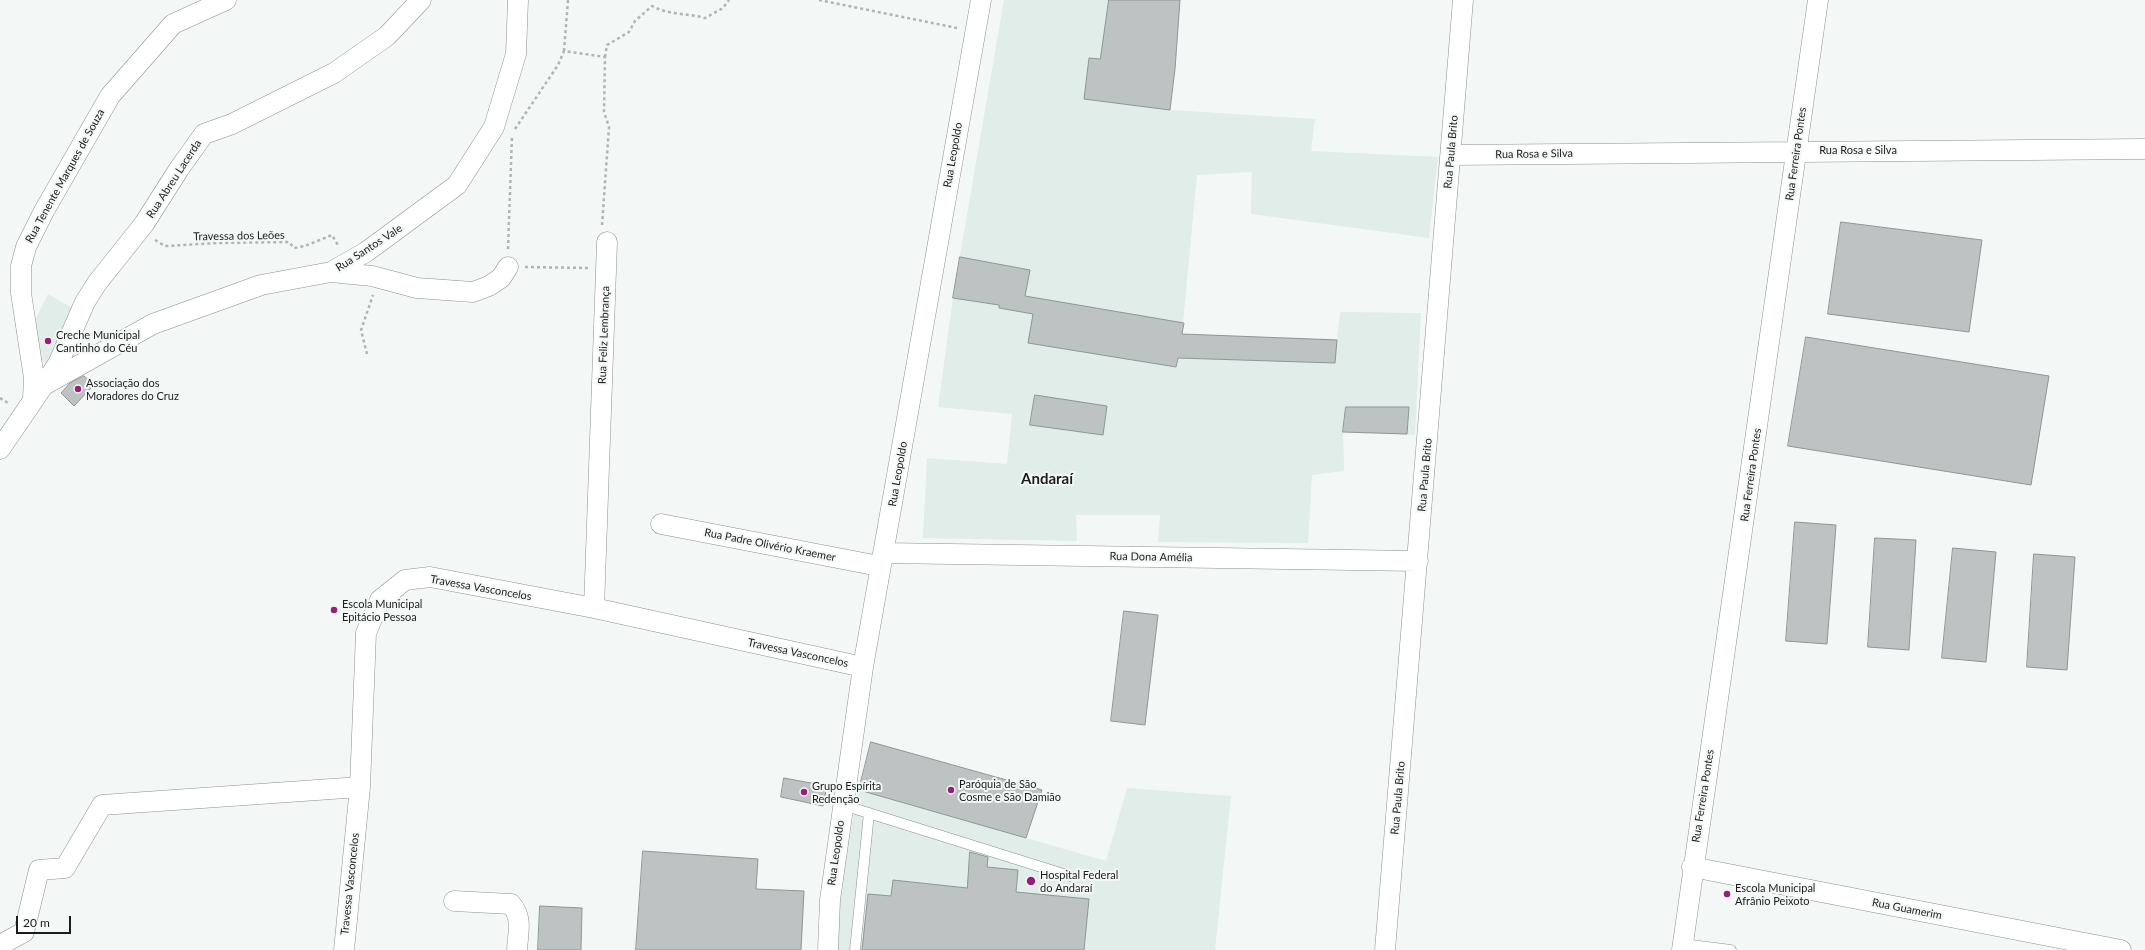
<!DOCTYPE html>
<html>
<head>
<meta charset="utf-8">
<style>
	body { margin:0 }
	#map { position:relative; width:2145px; height:950px; overflow:hidden; background:#f3f8f6; font-family:Lato,sans-serif }
	canvas { display:block }
	.scale { position:absolute; left:16px; top:916px; width:55px; height:18px; box-sizing:border-box; border:2px solid #1b1c1c; border-top:0; padding-left:5px; font-size:12px; line-height:14px; white-space:nowrap; color:#1b1c1c; -webkit-text-stroke:3px #f3f8f6; paint-order:stroke }
</style>
</head>
<body>
<div id="map">
<canvas width="2145" height="950"></canvas>
<div class="scale">20 m</div>
</div>
<script>
const context = document.querySelector('canvas').getContext('2d');
context.lineJoin = 'round';
function fillPath(path, color) { context.fillStyle = color; context.fill(path, 'evenodd'); }
function stroke(path, color, width, dash) { context.strokeStyle = color; context.lineWidth = width; context.lineCap = dash ? 'butt' : 'round'; context.setLineDash(dash || []); context.stroke(path); }
function label(font, color, halo, rows, align = 'center') {
  context.font = font + ' Lato,sans-serif'; context.lineWidth = 4; context.setLineDash([]); context.textBaseline = 'middle'; context.strokeStyle = halo; context.fillStyle = color; for (const [text, x, y, turn = 0] of rows) {
    context.save(); context.translate(x, y); context.rotate((+turn || 0) * Math.PI / 180); context.textAlign = isNaN(turn) ? turn : align; if (halo) context.strokeText(text, 0, 0); context.fillText(text, 0, 0); context.restore();
  }
}
const built = new Path2D(`
	M 1004,0 L 1180,0 L 1170,110 L 1315,119 L 1311,151 L 1438,157 L 1429,238 L 1251,214 L 1252,172 L 1197,175 L 1182,334 L 1337,339 L 1340,312 L 1421,313 L 1415,435 L 1343,432 L 1344,471 L 1312,475 L 1308,543 L 1158,542 L 1160,515 L 1076,515 L 1077,541 L 923,538 L 927,458 L 1007,464 L 1012,414 L 938,407 L 955,284 Z
	M 48,294 L 76,310 L 48,366 L 39,359 L 33,324 Z
	M 1127,788 L 1231,796 L 1215,950 L 833,950 L 836,901 L 859,790 L 1106,861 Z`);
const building = new Path2D(`
	M 1109,0 L 1180,0 L 1175,69 L 1170,110 L 1084,99 L 1089,58 L 1100,59 Z
	M 1841,222 L 1982,240 L 1969,332 L 1828,314 Z
	M 960,257 L 1030,270 L 1025,296 L 1184,323 L 1182,334 L 1337,340 L 1335,363 L 1178,358 L 1176,367 L 1028,343 L 1033,314 L 999,308 L 999,305 L 953,298 Z
	M 1806,337 L 2049,376 L 2031,485 L 1788,446 Z
	M 84,376 L 94,385 L 74,406 L 61,393 L 70,383 Z
	M 1035,395 L 1107,406 L 1103,435 L 1030,425 Z
	M 1346,407 L 1409,407 L 1407,434 L 1343,432 Z
	M 1795,522 L 1836,525 L 1827,644 L 1786,641 Z
	M 1875,538 L 1916,540 L 1909,650 L 1868,647 Z
	M 1953,548 L 1996,552 L 1986,662 L 1942,658 Z
	M 2034,554 L 2075,557 L 2067,670 L 2027,667 Z
	M 1124,611 L 1158,615 L 1145,725 L 1111,721 Z
	M 871,742 L 1042,790 L 1026,838 L 859,790 Z
	M 784,778 L 827,786 L 823,806 L 781,797 Z
	M 643,851 L 758,859 L 756,889 L 804,891 L 801,950 L 636,950 Z
	M 970,852 L 988,857 L 987,867 L 1018,870 L 1016,892 L 1089,899 L 1084,950 L 862,950 L 868,894 L 891,896 L 893,880 L 967,888 Z
	M 540,906 L 582,908 L 581,950 L 538,950 Z`);
const path = new Path2D(`
	M 819,0 L 957,28
	M 564,51 L 568,0
	M 605,57 L 607,45 L 629,32 L 635,21 L 652,6 C 668,15 687,13 705,18 L 723,8 L 729,0
	M 515,129 L 558,65 L 564,51 L 605,57 L 604,112 L 609,127 L 602,225
	M 155,240 L 165,246 L 218,243 L 289,242 L 294,248 L 305,246 L 332,235 L 339,247
	M 508,249 L 512,136
	M 525,267 L 588,268
	M 367,354 L 361,330 L 373,295
	M 0,398 L 8,403`);
const lane = new Path2D(`
	M 843,805 L 1070,876
	M 1683,944 L 1731,950
	M 855,950 L 869,813`);
const street = new Path2D(`
	M 1451,155 L 2145,149
	M 331,272 L 372,276 L 417,288 L 473,292 L 489,286 L 501,278 L 508,267
	M 44,385 L 153,324 L 261,285 L 331,272 L 366,252 L 457,185 L 494,127 L 516,54 L 518,0
	M 33,399 L 34,378 L 21,293 L 21,266 L 26,247 L 44,211 L 110,96 L 173,24 L 226,0
	M 0,449 L 58,364 L 85,302 L 97,283 L 144,224 L 179,169 L 204,134 L 232,124 L 334,73 L 387,36 L 421,0
	M 661,524 L 879,566
	M 884,553 L 1418,561
	M 594,608 L 607,242
	M 1692,867 L 2121,950
	M 454,901 L 511,904 C 523,918 518,932 517,950
	M 0,945 L 24,932 L 39,870 L 65,868 L 102,805 L 360,787
	M 344,950 L 360,787 L 366,633 L 380,600 L 405,580 L 430,577 L 594,608 L 863,667
	M 828,950 L 830,900 L 863,667 L 981,0
	M 1385,950 L 1463,0
	M 1682,950 L 1818,0`);
const markers = [
	[48,341,4,"#981f79"],
	[78,389,4,"#981f79"],
	[334,610,4,"#981f79"],
	[951,790,4,"#981f79"],
	[804,792,4,"#981f79"],
	[1031,881,5,"#981f79"],
	[1727,894,4,"#981f79"]
];
const streetNames = [
	["Rua Rosa e Silva",1858,150],
	["Rua Paula Brito",1451,152,-85],
	["Rua Rosa e Silva",1534,154,-1],
	["Rua Ferreira Pontes",1796,154,-82],
	["Rua Leopoldo",953,155,-80],
	["Rua Tenente Marques de Souza",65,176,-61],
	["Rua Abreu Lacerda",174,179,-57],
	["Travessa dos Leões",239,236,-1],
	["Rua Santos Vale",369,248,-33],
	["Rua Feliz Lembrança",604,335,-88],
	["Rua Leopoldo",898,474,-80],
	["Rua Paula Brito",1425,475,-85],
	["Rua Ferreira Pontes",1751,475,-82],
	["Rua Padre Olivério Kraemer",770,545,11],
	["Rua Dona Amélia",1151,557,1],
	["Travessa Vasconcelos",481,588,10],
	["Travessa Vasconcelos",798,653,12],
	["Rua Ferreira Pontes",1703,796,-81],
	["Rua Paula Brito",1398,798,-85],
	["Rua Leopoldo",836,853,-82],
	["Travessa Vasconcelos",350,884,-84],
	["Rua Guamerim",1907,909,11]
];
const poiNames = [
	["Creche Municipal",56,335],
	["Cantinho do Céu",56,348],
	["Associação dos",86,383],
	["Moradores do Cruz",86,396],
	["Escola Municipal",342,604],
	["Epitácio Pessoa",342,617],
	["Paróquia de São",959,784],
	["Cosme e São Damião",959,797],
	["Grupo Espírita",812,786],
	["Redenção",812,799],
	["Hospital Federal",1040,875],
	["do Andaraí",1040,888],
	["Escola Municipal",1735,888],
	["Afrânio Peixoto",1735,901]
];
const districtNames = [
	["Andaraí",1047,479]
];
fillPath(built, '#e0ede8');
fillPath(building, '#bdc2c2');
stroke(building, '#909596', 1);
stroke(lane, '#8c908f', 11);
stroke(street, '#8c908f', 21);
stroke(path, '#b0b4b3', 2.5, [3, 3]);
stroke(lane, '#fff', 10);
stroke(street, '#fff', 20);
for (const [x, y, r, color] of markers) { const dot = new Path2D(); dot.arc(x, y, r, 0, 2 * Math.PI); context.fillStyle = color; context.fill(dot); stroke(dot, '#f3f8f6', 1.5); }
label('11px', '#1b1c1c', '#f3f8f6', streetNames);
label('11px', '#1b1c1c', '#f3f8f6', poiNames, 'left');
label('bold 15px', '#1b1c1c', '#f3f8f6', districtNames);
</script>
</body>
</html>
